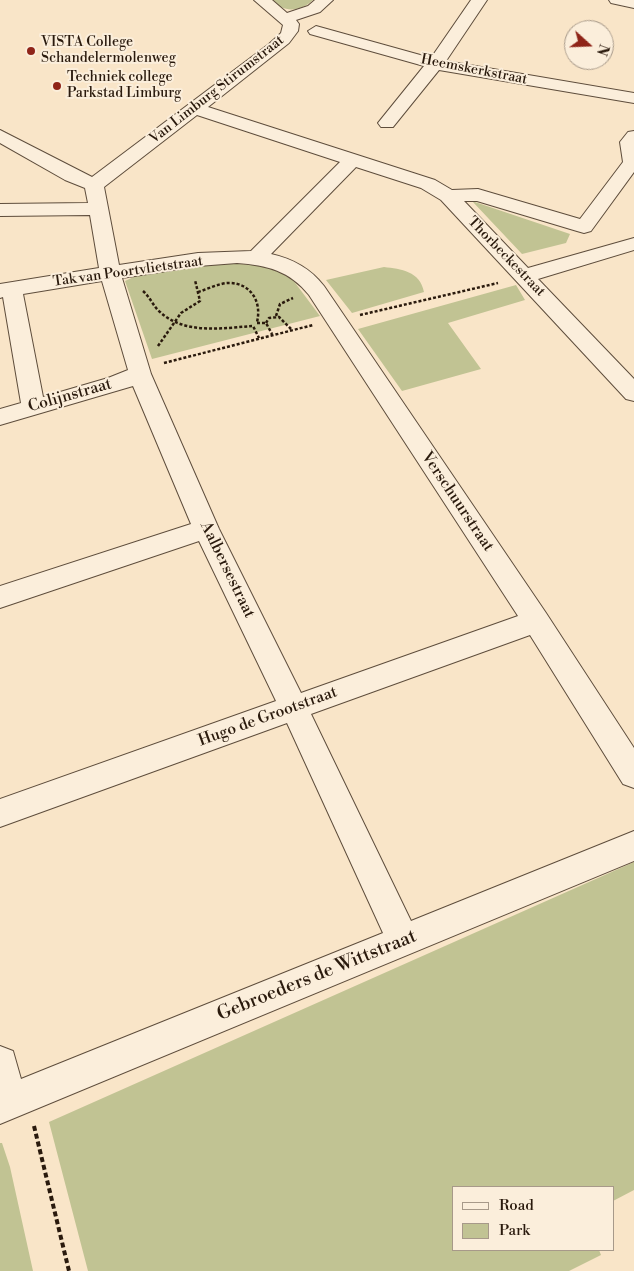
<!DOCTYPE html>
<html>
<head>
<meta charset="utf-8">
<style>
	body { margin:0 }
	#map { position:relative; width:634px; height:1271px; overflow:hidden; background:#f9e5c8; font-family:"Libre Bodoni",serif }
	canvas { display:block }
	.legend { position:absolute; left:452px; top:1186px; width:162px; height:65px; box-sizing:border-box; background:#fbeedb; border:1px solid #a79989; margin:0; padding:6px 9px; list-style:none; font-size:15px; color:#2a1a0d }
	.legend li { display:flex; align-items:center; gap:10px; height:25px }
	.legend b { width:25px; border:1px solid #a79989 }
	.north { position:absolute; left:564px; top:20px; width:50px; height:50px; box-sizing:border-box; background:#fbeedb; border:1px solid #a79989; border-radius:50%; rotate:110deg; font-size:14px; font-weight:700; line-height:20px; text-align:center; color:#2a1a0d }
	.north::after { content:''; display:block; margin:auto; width:18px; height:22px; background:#8f2418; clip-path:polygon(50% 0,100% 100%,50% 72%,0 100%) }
</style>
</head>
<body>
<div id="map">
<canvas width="634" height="1271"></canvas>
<ul class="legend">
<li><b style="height:6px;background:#fbeedb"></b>Road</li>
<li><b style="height:14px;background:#c1c393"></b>Park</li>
</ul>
<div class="north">N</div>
</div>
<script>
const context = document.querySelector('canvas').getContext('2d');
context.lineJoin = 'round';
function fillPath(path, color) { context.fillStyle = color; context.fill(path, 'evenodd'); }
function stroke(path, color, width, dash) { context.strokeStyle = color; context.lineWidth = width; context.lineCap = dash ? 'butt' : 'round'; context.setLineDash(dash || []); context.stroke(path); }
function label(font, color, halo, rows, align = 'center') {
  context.font = font + ' "Libre Bodoni",serif'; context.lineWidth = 4; context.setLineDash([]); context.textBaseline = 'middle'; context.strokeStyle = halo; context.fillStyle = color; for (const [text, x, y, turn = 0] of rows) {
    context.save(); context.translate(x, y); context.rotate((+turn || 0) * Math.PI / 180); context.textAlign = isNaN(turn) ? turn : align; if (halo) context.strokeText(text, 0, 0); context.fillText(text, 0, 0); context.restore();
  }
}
const green = new Path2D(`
	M 269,0 L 313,0 C 299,13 284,12 269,0 Z
	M 472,201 L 570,234 L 566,243 L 522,254 Z
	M 225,263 L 270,266 L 293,280 L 320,316 L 152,359 L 125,281 L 138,275 Z
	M 384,267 C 401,269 420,271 424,292 L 352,313 L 326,280 Z
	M 516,285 L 525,300 L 448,323 L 481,369 L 402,391 L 358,329 Z
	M 634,862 L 634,1190 L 613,1201 L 613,1187 L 453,1187 L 453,1250 L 599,1250 L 601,1255 L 569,1271 L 88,1271 L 49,1122 Z
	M 0,1143 L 2,1143 L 10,1167 L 33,1271 L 0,1271 Z`);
const pathFar1 = new Path2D(`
	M 143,291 C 150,297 153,306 160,312 C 185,335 223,328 253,326 L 259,338
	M 198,292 C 208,289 219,283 229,283 C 251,283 262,302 257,322
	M 360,315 L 498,283
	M 276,316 L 280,304 L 293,298
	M 257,323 L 266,323 L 272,334
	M 266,323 L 269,318 L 279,317 L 291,329
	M 158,346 L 181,313 L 200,301 L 195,280
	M 164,363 L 313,325`);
const path = new Path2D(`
	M 34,1126 L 69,1271`);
const minor = new Path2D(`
	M 254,0 L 272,0 L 287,13 L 308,6 L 315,0 L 333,0 L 320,12 L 296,20 L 299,24 L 298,31 L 289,43 L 208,107 L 435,180 L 452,190 L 478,189 L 580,219 L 623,162 L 620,142 L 628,132 L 634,131 L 634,172 L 591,231 L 584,233 L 577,231 L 477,201 L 464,201 L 528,268 L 634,238 L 634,250 L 538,279 L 634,379 L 634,401 L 626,399 L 441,200 L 421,188 L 356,167 L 271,254 C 293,259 310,268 324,286 L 546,613 L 634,748 L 634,788 L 623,784 L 530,635 L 311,714 L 411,921 L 634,831 L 634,861 L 0,1124 L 0,1046 L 13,1051 L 21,1079 L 383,933 L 287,723 L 0,827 L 0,799 L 276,701 L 199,541 L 0,608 L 0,586 L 191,524 L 133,386 L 0,425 L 0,409 L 21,403 L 3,297 L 0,298 L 0,284 L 99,268 L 90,215 L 0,216 L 0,204 L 88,203 L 85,188 L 65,180 L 0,143 L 0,130 L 92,177 L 269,44 L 281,33 L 283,25 ZM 197,115 L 340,162 L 251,251 L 198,253 L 119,265 L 104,187 ZM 237,263 C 267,265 290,271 309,295 L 518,616 L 301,693 L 219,529 L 151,374 L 122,278 L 198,266 ZM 102,281 L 128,370 L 108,378 L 43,397 L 23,294 Z
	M 471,0 L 487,0 L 446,61 L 634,93 L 634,103 L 439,70 L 393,127 L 381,127 L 378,123 L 424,66 L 310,34 L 308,31 L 316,26 L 431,58 Z
	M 609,0 L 634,0 L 634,8 L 611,3 Z`);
const markers = [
	[31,51,5,"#8f2418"],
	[57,86,5,"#8f2418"]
];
const farPoinames = [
	["VISTA College",41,43],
	["Schandelermolenweg",41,59],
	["Techniek college",67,78],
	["Parkstad Limburg",67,94]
];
const farStreetnames = [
	["Heemskerkstraat",474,70,11],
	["Van Limburg Stirumstraat",217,90,-38],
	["Thorbeckestraat",506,257,46],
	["Tak van Poortvlietstraat",128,272,-8]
];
const streetNames = [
	["Colijnstraat",70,396,-16],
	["Verschuurstraat",457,502,56],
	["Aalbersestraat",227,570,64],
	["Hugo de Grootstraat",268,717,-20]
];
const nearStreetnames = [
	["Gebroeders de Wittstraat",317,976,-22]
];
fillPath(green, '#c1c393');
stroke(minor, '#5e4d3c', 2);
stroke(pathFar1, '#2a1a0d', 2.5, [3, 2]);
stroke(path, '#2a1a0d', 4, [5, 3]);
fillPath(minor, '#fbeedb');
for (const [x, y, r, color] of markers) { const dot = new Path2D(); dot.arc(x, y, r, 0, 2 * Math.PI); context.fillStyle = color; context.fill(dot); stroke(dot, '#fbeedb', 2); }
label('14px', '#2a1a0d', '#fbeedb', farPoinames, 'left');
label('14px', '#2a1a0d', '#fbeedb', farStreetnames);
label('16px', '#2a1a0d', '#fbeedb', streetNames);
label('19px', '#2a1a0d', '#fbeedb', nearStreetnames);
</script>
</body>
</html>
